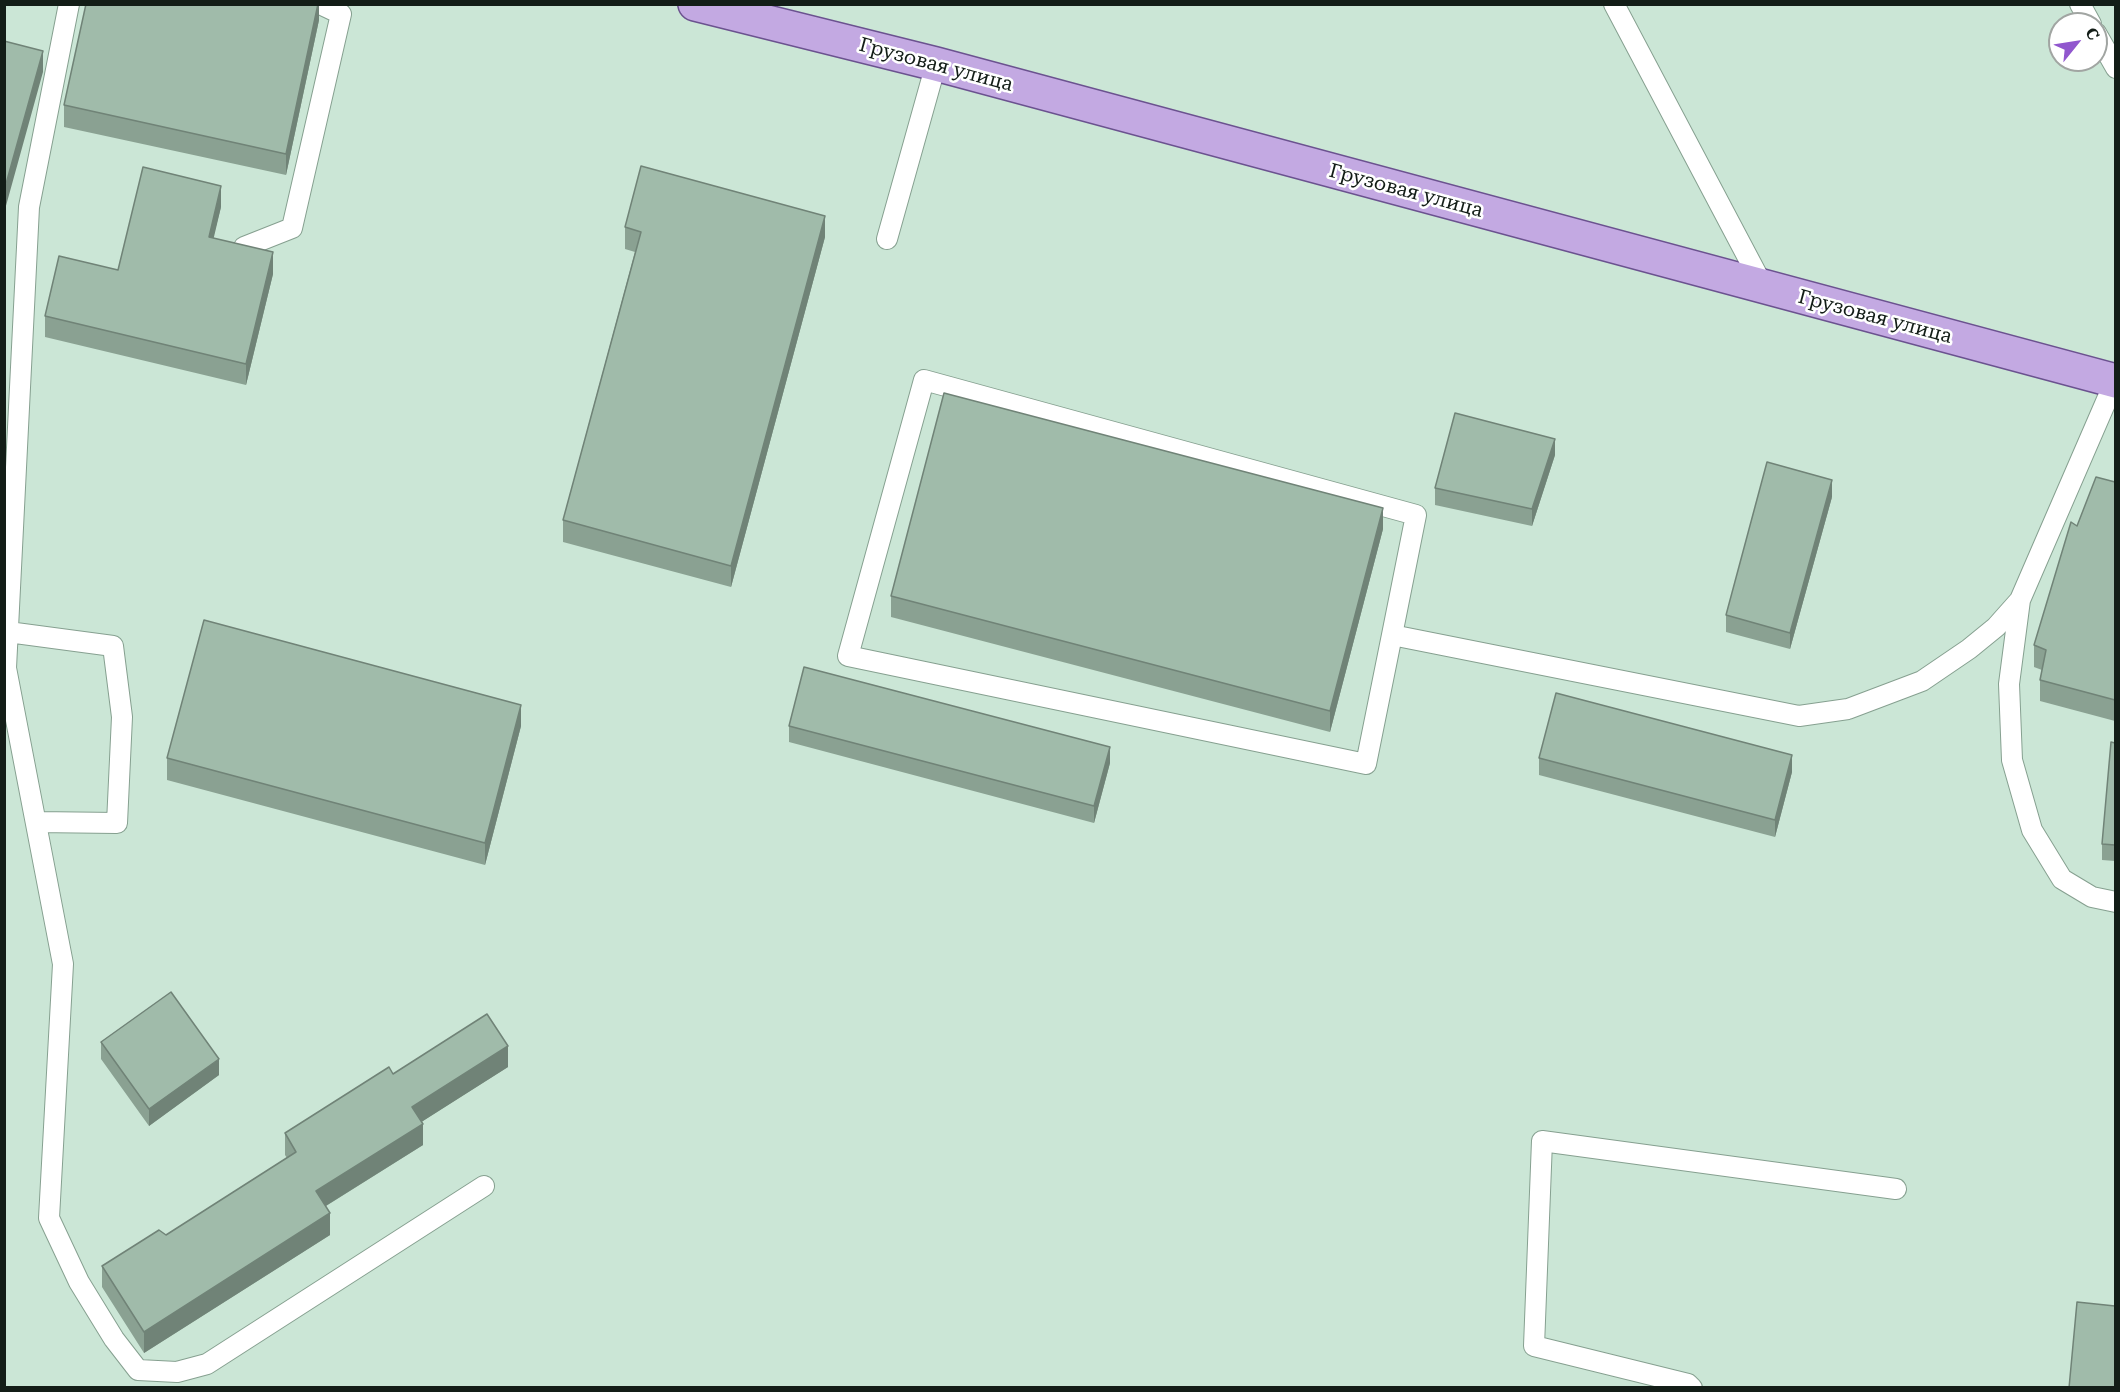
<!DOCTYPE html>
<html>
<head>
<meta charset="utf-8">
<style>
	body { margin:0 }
	#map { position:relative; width:2120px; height:1392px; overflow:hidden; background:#cbe6d6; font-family:"Roboto Serif",serif }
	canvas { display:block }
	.frame { position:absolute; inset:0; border:6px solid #131d17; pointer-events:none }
	.north { position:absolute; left:2048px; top:12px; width:60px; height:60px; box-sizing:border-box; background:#fff; border:2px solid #a1a5a2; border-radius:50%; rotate:60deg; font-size:16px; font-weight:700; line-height:24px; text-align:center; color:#131d17 }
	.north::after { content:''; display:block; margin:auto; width:21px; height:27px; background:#9157ce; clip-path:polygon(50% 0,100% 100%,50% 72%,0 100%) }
</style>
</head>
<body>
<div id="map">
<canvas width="2120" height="1392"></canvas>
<div class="frame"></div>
<div class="north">С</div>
</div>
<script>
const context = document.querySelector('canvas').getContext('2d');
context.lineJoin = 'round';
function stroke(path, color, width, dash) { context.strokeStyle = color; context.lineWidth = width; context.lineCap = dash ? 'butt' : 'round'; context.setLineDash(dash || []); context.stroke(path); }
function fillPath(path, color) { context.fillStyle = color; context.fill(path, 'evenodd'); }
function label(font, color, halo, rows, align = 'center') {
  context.font = font + ' "Roboto Serif",serif'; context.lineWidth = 5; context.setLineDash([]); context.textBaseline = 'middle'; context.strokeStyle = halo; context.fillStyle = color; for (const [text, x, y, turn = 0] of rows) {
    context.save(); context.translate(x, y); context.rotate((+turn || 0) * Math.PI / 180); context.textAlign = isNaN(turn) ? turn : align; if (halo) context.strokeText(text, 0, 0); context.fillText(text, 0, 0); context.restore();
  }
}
const lane = new Path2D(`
	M 69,4 L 29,207 L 6,668 L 63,964 L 49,1218 L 79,1282 L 114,1339 L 138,1370 L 177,1372 L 207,1364 L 484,1186
	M 1614,4 L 1764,288
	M 2080,4 L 2091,24
	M 2096,33 L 2116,68
	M 887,239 L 936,64
	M 244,247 L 292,228 L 341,14 L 320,4
	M 2115,381 L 2020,600 L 2009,684 L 2012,760 L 2032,830 L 2062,879 L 2092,897 L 2116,902
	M 8,632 L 113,646 L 122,717 L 117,823 L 36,822
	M 1392,635 L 1366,764 L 848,656 L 924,380 L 1416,515 L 1392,635 L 1799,716 L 1848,709 L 1922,681 L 1969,649 L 1996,627 L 2020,600
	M 1692,1388 L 1688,1384 L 1534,1346 L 1542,1141 L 1896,1189`);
const primary = new Path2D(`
	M 695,4 L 936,64 L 2116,381`);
const wall = new Path2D(`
	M 319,4 L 319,20 L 286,175 L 64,127 L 64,105 Z
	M 221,207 L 213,238 L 273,274 L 246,385 L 45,337 L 45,316 Z
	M 625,227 L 825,237 L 731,587 L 563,542 L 563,520 L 635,252 L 625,249 Z
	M 1555,455 L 1532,526 L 1435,505 L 1435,488 Z
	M 2115,482 L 2115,721 L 2040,701 L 2040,680 L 2042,670 L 2034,667 L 2034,645 L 2077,526 Z
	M 1832,497 L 1790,649 L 1726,632 L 1726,615 Z
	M 1383,529 L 1330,732 L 891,617 L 891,596 Z
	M 521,726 L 485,865 L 167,780 L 167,758 Z
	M 789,726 L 1110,763 L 1094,823 L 789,742 Z
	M 2115,743 L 2115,861 L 2102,860 L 2102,844 Z
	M 1539,758 L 1792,772 L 1775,837 L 1539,775 Z
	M 101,1042 L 219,1075 L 149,1126 L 101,1059 Z
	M 508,1067 L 421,1122 L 423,1145 L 326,1206 L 330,1235 L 144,1353 L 102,1287 L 102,1266 L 166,1235 L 287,1158 L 285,1155 L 285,1133 L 393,1074 Z`);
const shadedWall = new Path2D(`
	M 318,4 L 319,4 L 319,20 L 286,175 L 286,154 Z
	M 43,51 L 43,72 L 4,213 L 4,191 Z
	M 221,186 L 221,207 L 209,258 L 209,237 Z
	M 825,216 L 825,237 L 731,587 L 731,566 Z
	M 273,252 L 273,274 L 246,385 L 246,364 Z
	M 1555,439 L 1555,455 L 1532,526 L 1532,509 Z
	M 1832,480 L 1832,497 L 1790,649 L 1790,633 Z
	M 1383,508 L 1383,529 L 1330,732 L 1330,711 Z
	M 521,705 L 521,726 L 485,865 L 485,843 Z
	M 1110,747 L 1110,763 L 1094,823 L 1094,806 Z
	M 1792,755 L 1792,772 L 1775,837 L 1775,820 Z
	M 508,1046 L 508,1067 L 412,1128 L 412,1107 Z
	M 219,1059 L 219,1075 L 149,1126 L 149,1109 Z
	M 423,1124 L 423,1145 L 316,1212 L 316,1191 Z
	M 330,1213 L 330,1235 L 144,1353 L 144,1332 Z`);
const building = new Path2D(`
	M 86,4 L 318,4 L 286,154 L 64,105 Z
	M 4,41 L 43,51 L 4,191 Z
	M 641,166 L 825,216 L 731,566 L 563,520 L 641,232 L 625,227 Z
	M 143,167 L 221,186 L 209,237 L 273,252 L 246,364 L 45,316 L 59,256 L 118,270 Z
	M 944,393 L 1383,508 L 1330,711 L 891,596 Z
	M 1455,413 L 1555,439 L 1532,509 L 1435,488 Z
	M 1767,462 L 1832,480 L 1790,633 L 1726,615 Z
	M 2096,477 L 2115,482 L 2115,700 L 2040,680 L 2046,650 L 2034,645 L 2071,522 L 2077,526 Z
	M 204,620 L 521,705 L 485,843 L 167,758 Z
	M 804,667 L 1110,747 L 1094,806 L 789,726 Z
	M 1556,693 L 1792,755 L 1775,820 L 1539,758 Z
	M 2111,742 L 2115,743 L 2115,845 L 2102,844 Z
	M 171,992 L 219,1059 L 149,1109 L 101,1042 Z
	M 487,1014 L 508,1046 L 412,1107 L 423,1124 L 316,1191 L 330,1213 L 144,1332 L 102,1266 L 159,1230 L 166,1235 L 296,1152 L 285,1133 L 389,1067 L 393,1074 Z
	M 2077,1302 L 2115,1306 L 2115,1388 L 2069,1388 Z`);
const streetNames = [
	["Грузовая улица",936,65,15],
	["Грузовая улица",1406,191,15],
	["Грузовая улица",1875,317,15]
];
stroke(lane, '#86a090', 22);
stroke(primary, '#6b528f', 36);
stroke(lane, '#fff', 20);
stroke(primary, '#c3a9e2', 33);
fillPath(wall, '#8aa192');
fillPath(shadedWall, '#708377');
fillPath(building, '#a0bbaa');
stroke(building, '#708377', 1.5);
label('20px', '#131d17', '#fff', streetNames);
</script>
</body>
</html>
